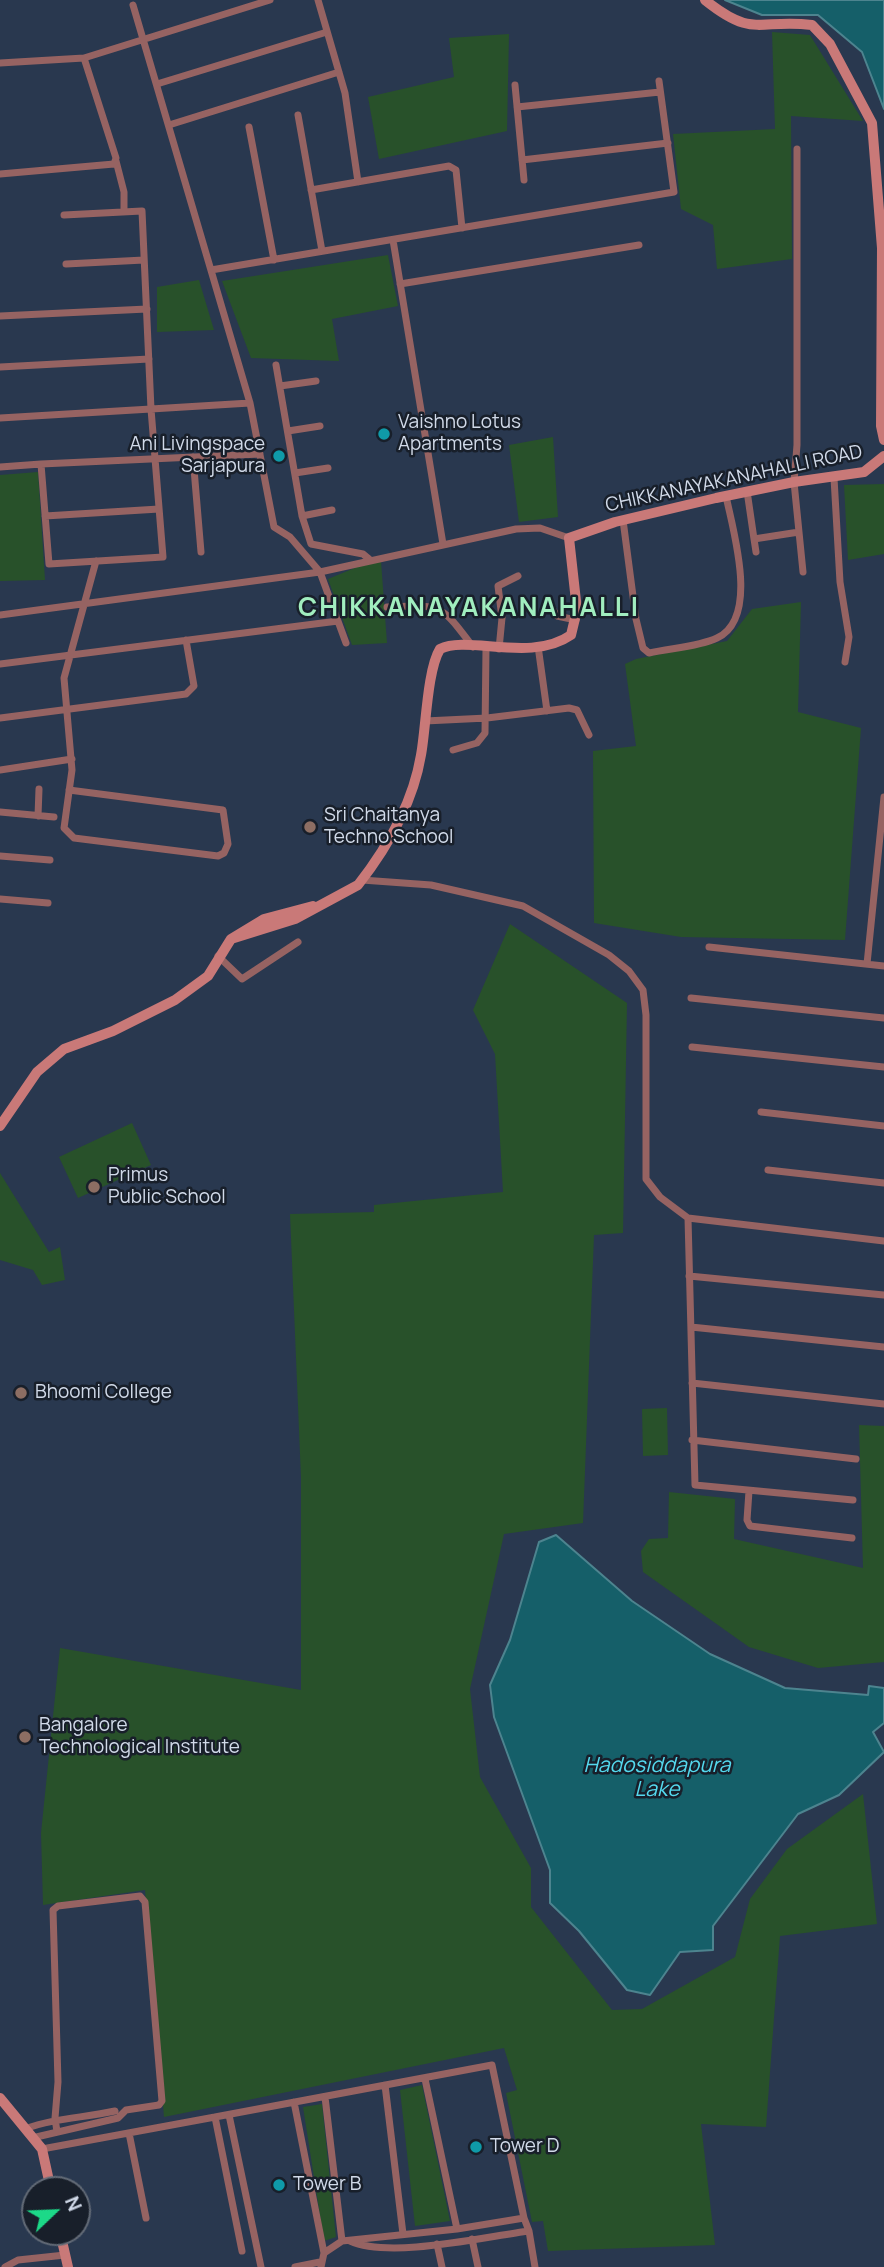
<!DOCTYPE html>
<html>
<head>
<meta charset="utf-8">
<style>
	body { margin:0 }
	#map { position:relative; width:884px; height:2267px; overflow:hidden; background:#29384f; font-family:Manrope,sans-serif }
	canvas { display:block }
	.north { position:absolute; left:21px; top:2176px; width:70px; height:70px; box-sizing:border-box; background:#181f2a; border:2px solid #626a76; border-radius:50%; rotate:67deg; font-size:19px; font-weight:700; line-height:28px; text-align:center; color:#d1dae9 }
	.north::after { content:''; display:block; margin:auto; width:24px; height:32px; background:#1cd988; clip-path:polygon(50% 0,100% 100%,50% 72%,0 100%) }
</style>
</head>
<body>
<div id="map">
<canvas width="884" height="2267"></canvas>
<div class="north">N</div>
</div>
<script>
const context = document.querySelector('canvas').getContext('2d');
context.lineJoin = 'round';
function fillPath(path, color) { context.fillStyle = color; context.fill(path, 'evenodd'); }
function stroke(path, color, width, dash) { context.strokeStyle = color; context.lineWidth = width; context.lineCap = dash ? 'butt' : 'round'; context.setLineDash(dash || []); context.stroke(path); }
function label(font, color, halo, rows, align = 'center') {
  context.font = font + ' Manrope,sans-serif'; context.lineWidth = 5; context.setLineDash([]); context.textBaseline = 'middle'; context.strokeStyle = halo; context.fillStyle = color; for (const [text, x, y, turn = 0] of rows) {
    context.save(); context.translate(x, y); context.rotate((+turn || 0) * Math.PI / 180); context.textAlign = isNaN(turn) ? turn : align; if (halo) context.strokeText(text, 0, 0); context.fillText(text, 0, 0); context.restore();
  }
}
const green = new Path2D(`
	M 772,32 L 810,35 L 863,121 L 791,116 L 792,259 L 717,269 L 713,225 L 681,209 L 673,134 L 775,129 Z
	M 509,34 L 507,131 L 379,159 L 368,97 L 454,77 L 449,38 Z
	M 388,255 L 398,306 L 332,319 L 339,361 L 251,358 L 222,281 Z
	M 199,280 L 214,330 L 157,332 L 157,287 Z
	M 553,437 L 558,517 L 519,522 L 509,445 Z
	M 38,472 L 45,580 L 0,581 L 0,475 Z
	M 884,484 L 884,554 L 848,560 L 844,485 Z
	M 374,560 L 381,561 L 387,643 L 352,645 L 328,579 Z
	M 801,602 L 798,712 L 861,728 L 845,940 L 681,937 L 594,923 L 593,751 L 636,746 L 625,664 L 636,659 L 727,641 L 752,609 Z
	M 510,924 L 627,1003 L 623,1233 L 594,1235 L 583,1523 L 504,1534 L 470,1689 L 480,1777 L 531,1868 L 531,1907 L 612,2010 L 642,2009 L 735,1957 L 750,1899 L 787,1849 L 863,1794 L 877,1924 L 780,1936 L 766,2127 L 701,2124 L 715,2245 L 548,2251 L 543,2221 L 532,2222 L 506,2093 L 517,2090 L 504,2048 L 164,2117 L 145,1890 L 43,1905 L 41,1833 L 60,1648 L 301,1690 L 301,1478 L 290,1214 L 374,1212 L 374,1205 L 503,1192 L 495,1054 L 473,1010 Z
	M 132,1123 L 151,1165 L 78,1198 L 59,1157 Z
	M 0,1173 L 49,1252 L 60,1247 L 65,1280 L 42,1285 L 33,1270 L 0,1260 Z
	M 667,1408 L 668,1455 L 643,1456 L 642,1409 Z
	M 859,1425 L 884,1426 L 884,1662 L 818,1668 L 749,1647 L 643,1572 L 641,1551 L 649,1539 L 668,1538 L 669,1492 L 735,1499 L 734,1539 L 863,1568 Z
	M 422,2085 L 450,2221 L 415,2226 L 400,2090 Z
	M 322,2104 L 336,2237 L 324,2241 L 303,2107 Z`);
const water = new Path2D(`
	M 725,0 L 884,0 L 884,109 L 862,52 L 818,15 L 762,15 Z
	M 556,1535 L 632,1601 L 710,1654 L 785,1688 L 868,1695 L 869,1686 L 884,1688 L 884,1723 L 873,1732 L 884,1752 L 839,1795 L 798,1814 L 713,1926 L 713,1950 L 680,1952 L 650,1995 L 627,1990 L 579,1931 L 550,1903 L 550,1870 L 494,1717 L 490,1685 L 510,1640 L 539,1542 Z`);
const street = new Path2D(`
	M 318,0 L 345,93 L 358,182
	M 133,5 L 250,403 L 274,527 L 290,537 L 320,572 L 516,529 L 540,528 L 569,538
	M 0,63 L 84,58
	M 157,84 L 327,32
	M 515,85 L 524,180
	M 517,107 L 660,92
	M 298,115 L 322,251
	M 169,125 L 339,72
	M 249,127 L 274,260
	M 797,149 L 797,445 L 794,482 L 803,572
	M 522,160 L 668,143
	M 116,161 L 124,192 L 124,212
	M 0,174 L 114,164 L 116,158 L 84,58 L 270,0
	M 311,190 L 449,166 L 456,170 L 462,228
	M 64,215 L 142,211 L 151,409 L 250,403
	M 393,240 L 443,544
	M 66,264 L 144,260
	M 211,270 L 674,192 L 659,81
	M 400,284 L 639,245
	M 0,316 L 147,309
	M 276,365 L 302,516 L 311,544 L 363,554 L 369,559
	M 0,367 L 149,359
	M 280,386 L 316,381
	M 0,418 L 151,409 L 163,557 L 49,564 L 41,464 L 0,467
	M 288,431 L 320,426
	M 193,457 L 201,552
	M 41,464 L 260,454
	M 295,473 L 328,468
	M 834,478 L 840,582 L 849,637 L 845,662
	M 747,491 L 754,539 L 799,532
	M 45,516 L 159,509
	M 302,516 L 332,510
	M 623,520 L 636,619 L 643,648 L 649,653 C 670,648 698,647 717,638 C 760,618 733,531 726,496
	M 754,539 L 756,552
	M 549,603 L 557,616 L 576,620
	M 387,607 C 442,605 439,602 473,647
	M 0,615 L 320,572 L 346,643
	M 538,646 L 547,711
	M 499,649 L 502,618 L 498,586 L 518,576
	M 0,664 L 338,621
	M 0,718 L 186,694 L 194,686 L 186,640
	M 425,721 L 487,718 L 569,708 L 577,710 L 589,735
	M 453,750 L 477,743 L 485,733 L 486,648
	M 0,770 L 72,759
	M 69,790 L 223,810 L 228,844 L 224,853 L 218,856 L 74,838 L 64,828 L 72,770 L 64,678 L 96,561
	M 0,812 L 54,817
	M 38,816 L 39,789
	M 0,856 L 50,860
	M 362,880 L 431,885 L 523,906 L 609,955 L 629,971 L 643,990 L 646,1015 L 646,1179 L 660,1197 L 688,1218 L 884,1241
	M 0,899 L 48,903
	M 709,947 L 884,966
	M 218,956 L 242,979 L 298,942
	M 867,964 L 884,797
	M 691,998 L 884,1018
	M 692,1047 L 884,1067
	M 761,1112 L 884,1126
	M 768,1170 L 884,1183
	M 688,1218 L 695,1485 L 853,1500
	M 689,1276 L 884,1295
	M 691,1327 L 884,1347
	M 692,1383 L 884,1404
	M 692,1440 L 856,1459
	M 749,1491 L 747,1520 L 750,1526 L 852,1538
	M 425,2079 L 457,2229
	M 385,2085 L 403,2234
	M 325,2097 L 342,2241
	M 294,2102 L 324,2253
	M 229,2115 L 261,2267
	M 215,2117 L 492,2065 L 524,2218 L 457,2229 L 342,2241 L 324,2253 L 321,2267
	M 25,2129 C 54,2118 83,2118 115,2111
	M 129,2133 L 146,2218
	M 32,2138 L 118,2118 L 126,2110 L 159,2105 L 162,2101 L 145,1902 L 140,1896 L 58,1906 L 53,1910 L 58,2082 L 55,2118 L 57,2132
	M 42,2149 L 215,2117 L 242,2251
	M 529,2231 L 535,2267
	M 472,2239 L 478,2267
	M 350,2241 C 390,2259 483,2237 529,2231 L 524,2218
	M 437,2244 L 442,2267
	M 5,2267 L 18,2260 L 65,2255
	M 295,2267 L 320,2262`);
const secondary = new Path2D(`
	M 705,0 C 755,40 759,18 812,25 L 830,44 L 872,123 L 882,248 L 881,426 L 884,440
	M 231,939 L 295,919 L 358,885 C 387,848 413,803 421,755 C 426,729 427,670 440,649 C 468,635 531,663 571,635 L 577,610 L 569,538 L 615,522 L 716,498 L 794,482 L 864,472 L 884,456
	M 0,1126 L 37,1072 L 64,1049 L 113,1031 L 175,1000 L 208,976 L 231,939 L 264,919 L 313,906
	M 0,2098 L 42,2149 L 51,2190
	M 60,2232 L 68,2267`);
const markers = [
	[384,434,7,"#0f9aa8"],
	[279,456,7,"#0f9aa8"],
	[310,827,7,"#8d6e63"],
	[94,1187,7,"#8d6e63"],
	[21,1393,7,"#8d6e63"],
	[25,1737,7,"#8d6e63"],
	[476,2147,7,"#0f9aa8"],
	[279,2185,7,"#0f9aa8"]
];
const poiNames = [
	["Vaishno Lotus",398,423],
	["Apartments",398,445],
	["Ani Livingspace",265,445,"right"],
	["Sarjapura",265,467,"right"],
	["Sri Chaitanya",324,816],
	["Techno School",324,838],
	["Primus",108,1176],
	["Public School",108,1198],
	["Bhoomi College",35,1393],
	["Bangalore",39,1726],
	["Technological Institute",39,1748],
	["Tower D",490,2147],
	["Tower B",293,2185]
];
const streetNames = [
	["CHIKKANAYAKANAHALLI ROAD",734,479,-12]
];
const waterNames = [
	["Hadosiddapura",657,1766],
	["Lake",657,1790]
];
const districtNames = [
	["CHIKKANAYAKANAHALLI",469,609]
];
fillPath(green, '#28512a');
fillPath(water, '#155f69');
stroke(water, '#4d848f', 2);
stroke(street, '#966362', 7);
stroke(secondary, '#c97978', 10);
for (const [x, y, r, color] of markers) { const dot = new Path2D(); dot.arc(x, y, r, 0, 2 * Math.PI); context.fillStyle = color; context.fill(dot); stroke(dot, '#181f2a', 2.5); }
label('19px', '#d1dae9', '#181f2a', poiNames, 'left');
label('19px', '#d1dae9', '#181f2a', streetNames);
label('italic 21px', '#54d9ee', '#181f2a', waterNames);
context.letterSpacing = '2px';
label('bold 26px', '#a1eebf', '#181f2a', districtNames);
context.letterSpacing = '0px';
</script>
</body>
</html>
